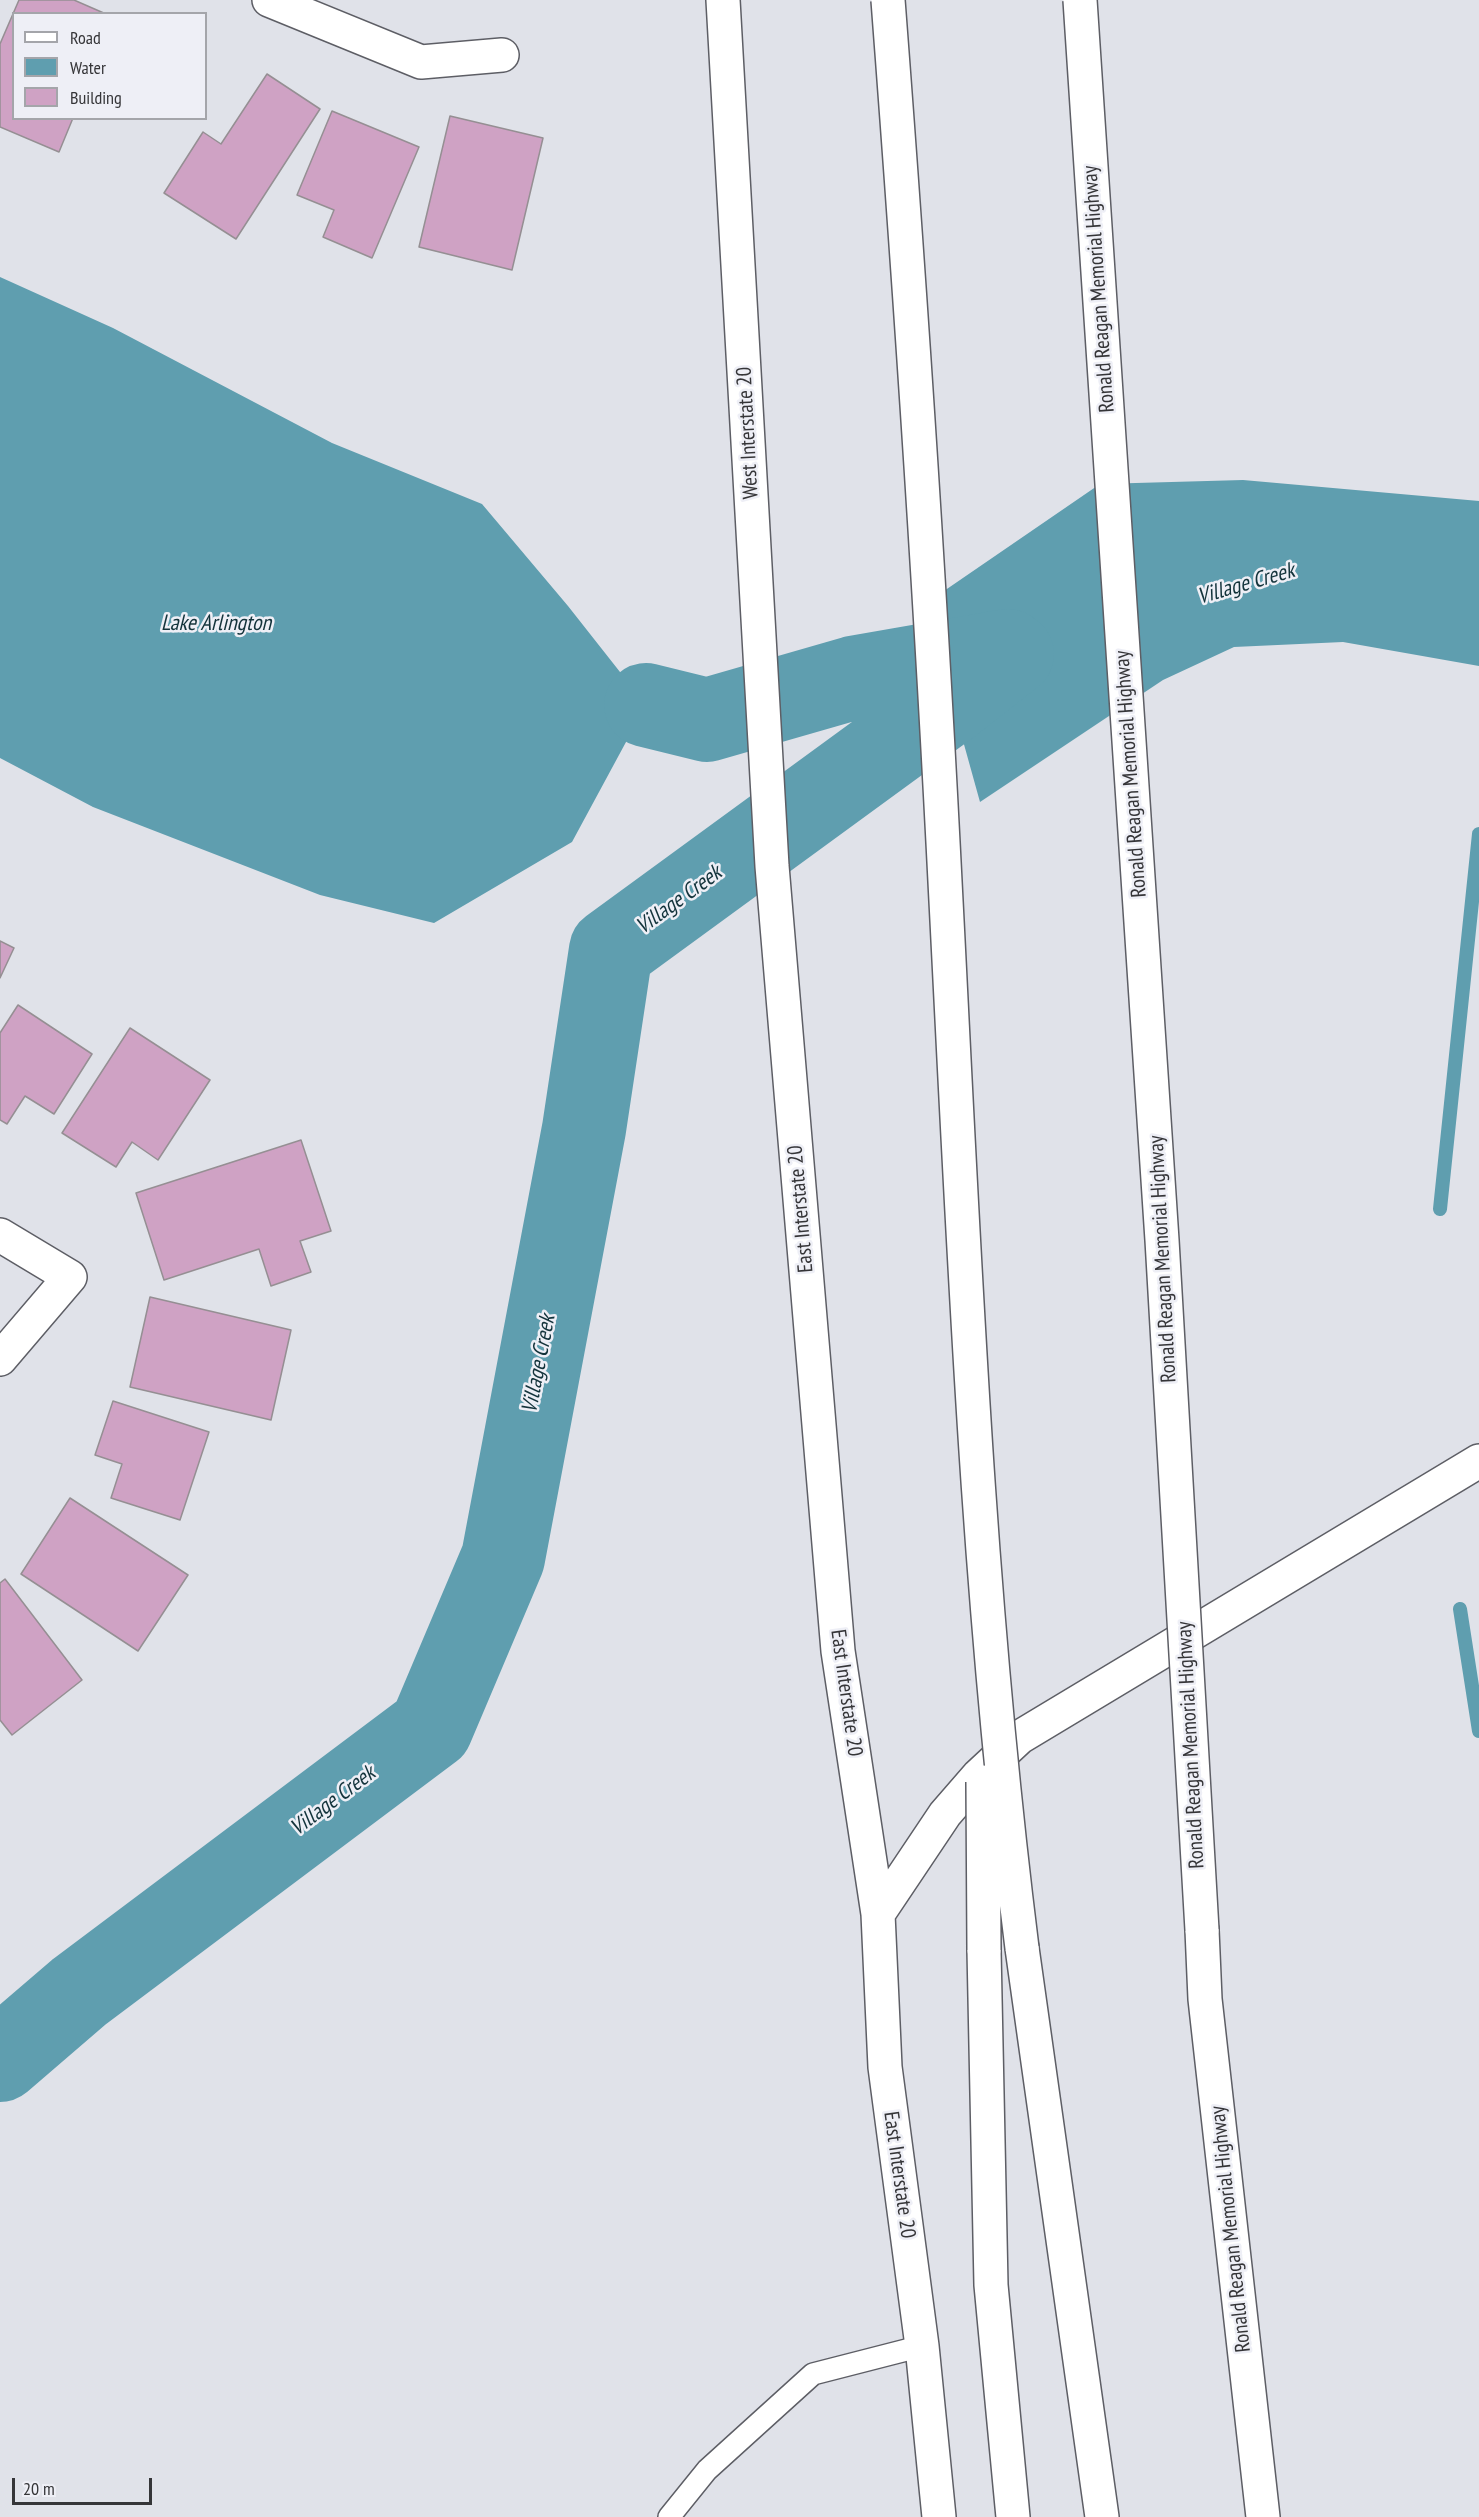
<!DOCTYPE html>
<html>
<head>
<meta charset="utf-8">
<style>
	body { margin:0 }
	#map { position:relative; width:1479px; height:2517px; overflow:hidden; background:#e0e2e9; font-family:"PT Sans Narrow",sans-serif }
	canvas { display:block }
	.legend { position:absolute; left:12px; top:12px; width:195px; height:108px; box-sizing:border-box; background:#eeeff6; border:2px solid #a4a5aa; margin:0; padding:8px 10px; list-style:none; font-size:18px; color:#353538 }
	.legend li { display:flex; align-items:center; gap:12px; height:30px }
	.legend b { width:30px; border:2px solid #a4a5aa }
	.scale { position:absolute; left:12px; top:2478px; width:140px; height:27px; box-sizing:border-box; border:3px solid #353538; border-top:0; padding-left:8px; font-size:18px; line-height:21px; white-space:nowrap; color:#353538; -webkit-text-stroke:4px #eeeff6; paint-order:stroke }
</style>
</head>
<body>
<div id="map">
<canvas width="1479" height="2517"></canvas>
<ul class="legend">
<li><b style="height:8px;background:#fff"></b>Road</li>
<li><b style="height:16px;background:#5f9eaf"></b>Water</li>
<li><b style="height:16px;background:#cfa2c4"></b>Building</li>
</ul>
<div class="scale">20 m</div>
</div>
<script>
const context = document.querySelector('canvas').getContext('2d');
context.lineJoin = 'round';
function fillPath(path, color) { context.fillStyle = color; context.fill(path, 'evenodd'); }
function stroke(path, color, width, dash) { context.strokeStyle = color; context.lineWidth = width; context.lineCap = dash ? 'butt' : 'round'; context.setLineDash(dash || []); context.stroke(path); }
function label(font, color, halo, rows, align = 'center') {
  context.font = font + ' "PT Sans Narrow",sans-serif'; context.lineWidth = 5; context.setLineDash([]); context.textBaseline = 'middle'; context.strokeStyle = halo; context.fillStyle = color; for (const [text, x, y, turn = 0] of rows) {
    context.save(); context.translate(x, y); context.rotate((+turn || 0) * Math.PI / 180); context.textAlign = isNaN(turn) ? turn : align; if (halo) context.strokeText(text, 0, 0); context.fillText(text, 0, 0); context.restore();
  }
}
const water = new Path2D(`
	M 0,277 L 113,328 L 332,443 L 482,504 L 568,606 L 646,705 L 572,842 L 434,923 L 320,895 L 93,807 L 0,758 Z
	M 1243,480 L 1479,501 L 1479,666 L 1343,642 L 1234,647 L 1163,680 L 980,802 L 925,604 L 1100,484 Z`);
const stream = new Path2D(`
	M 1440,1209 L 1479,834
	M 1460,1609 L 1479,1731`);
const river = new Path2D(`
	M 646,705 L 707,720 L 853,678 L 1008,651
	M 0,2060 L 79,1992 L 431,1728 L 503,1558 L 584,1129 L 611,950 L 952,701 L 1012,654`);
const building = new Path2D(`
	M 19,0 L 74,0 L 106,14 L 14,14 L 14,118 L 73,118 L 59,152 L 0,127 L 0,44 Z
	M 267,74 L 320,109 L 236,239 L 164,193 L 203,132 L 221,144 Z
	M 332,111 L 419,147 L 372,258 L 323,237 L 334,210 L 297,195 Z
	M 450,116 L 543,138 L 512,270 L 419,247 Z
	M 0,941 L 14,948 L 0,978 Z
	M 18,1005 L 92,1054 L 54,1114 L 25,1096 L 7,1124 L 0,1120 L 0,1033 Z
	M 130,1028 L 210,1080 L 158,1160 L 132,1142 L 116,1167 L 62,1133 Z
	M 301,1140 L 331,1231 L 300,1241 L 311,1272 L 271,1286 L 259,1249 L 164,1280 L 136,1193 Z
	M 150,1297 L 291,1330 L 271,1420 L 130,1387 Z
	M 113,1401 L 209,1432 L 180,1520 L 111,1498 L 122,1464 L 95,1455 Z
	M 70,1498 L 188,1575 L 138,1651 L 21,1574 Z
	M 5,1579 L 82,1680 L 12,1735 L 0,1720 L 0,1583 Z`);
const service = new Path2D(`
	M 669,2517 L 707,2470 L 813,2374 L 922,2346`);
const minor = new Path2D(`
	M 269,0 L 421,62 L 502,55
	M 0,1235 L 70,1277 L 0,1359`);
const secondary = new Path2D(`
	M 723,0 L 772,866 L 838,1651 L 878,1914 L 885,2067 L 922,2346 L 939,2517
	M 878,1914 L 945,1814 L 978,1776 L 1020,1737 L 1479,1461`);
const motorway = new Path2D(`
	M 1202,1930 L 1205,1999 L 1263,2517
	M 1022,1948 L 1102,2517
	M 984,1950 L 991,2285 L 1013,2517`);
const motorwayBridge = new Path2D(`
	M 888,0 C 911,300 931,600 946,901 C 964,1250 978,1600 1022,1948
	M 1080,0 L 1162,1240 L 1202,1930
	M 983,1782 L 984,1950`);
const streetNames = [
	["Ronald Reagan Memorial Highway",1099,289,-94],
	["West Interstate 20",748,433,-93],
	["Ronald Reagan Memorial Highway",1131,774,-94],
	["East Interstate 20",801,1209,-95],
	["Ronald Reagan Memorial Highway",1163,1259,-93],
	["East Interstate 20",846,1693,82],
	["Ronald Reagan Memorial Highway",1191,1745,-93],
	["East Interstate 20",899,2175,82],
	["Ronald Reagan Memorial Highway",1231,2229,-96]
];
const waterNames = [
	["Village Creek",1246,584,-16],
	["Lake Arlington",216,624],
	["Village Creek",679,900,-36],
	["Village Creek",539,1364,-79],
	["Village Creek",333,1801,-37]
];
fillPath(water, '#5f9eaf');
stroke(stream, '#5f9eaf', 14);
stroke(river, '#5f9eaf', 84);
fillPath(building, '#cfa2c4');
stroke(building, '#958f93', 1.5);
stroke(service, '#5d5e65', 24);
stroke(minor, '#5d5e65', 36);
stroke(secondary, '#5d5e65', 36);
stroke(motorway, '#5d5e65', 36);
stroke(service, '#fff', 21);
stroke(minor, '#fff', 33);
stroke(secondary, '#fff', 33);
stroke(motorway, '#fff', 33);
stroke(motorwayBridge, '#5d5e65', 36, []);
stroke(motorwayBridge, '#fff', 33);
label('21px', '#353538', '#eeeff6', streetNames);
label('italic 22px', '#13333b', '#eeeff6', waterNames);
</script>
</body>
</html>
